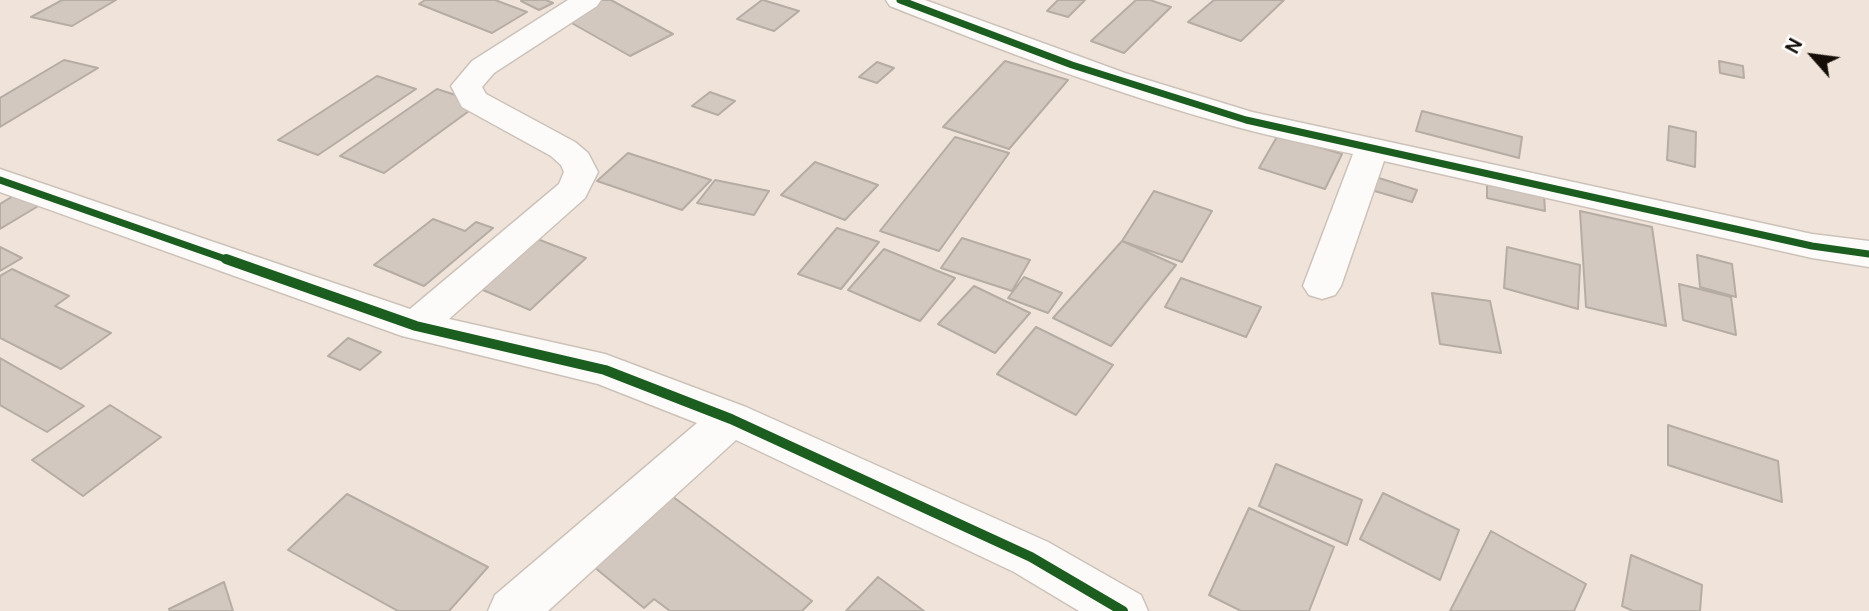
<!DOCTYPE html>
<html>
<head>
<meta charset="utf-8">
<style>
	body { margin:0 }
	#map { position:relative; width:1869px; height:611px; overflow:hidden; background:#f0e4da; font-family:"DM Sans",sans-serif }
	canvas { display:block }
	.north { position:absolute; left:1778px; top:21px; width:70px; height:70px; -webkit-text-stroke:5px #fff; paint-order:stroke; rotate:298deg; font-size:19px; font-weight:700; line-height:28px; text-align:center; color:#150e08 }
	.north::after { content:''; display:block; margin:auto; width:24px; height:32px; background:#150e08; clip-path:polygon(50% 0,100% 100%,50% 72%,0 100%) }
</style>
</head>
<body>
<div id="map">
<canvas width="1869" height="611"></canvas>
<div class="north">N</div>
</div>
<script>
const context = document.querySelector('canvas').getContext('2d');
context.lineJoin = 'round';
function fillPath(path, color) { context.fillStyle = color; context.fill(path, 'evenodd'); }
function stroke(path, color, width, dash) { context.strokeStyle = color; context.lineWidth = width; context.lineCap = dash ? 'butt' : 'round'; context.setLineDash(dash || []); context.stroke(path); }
const building = new Path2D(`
	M 62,0 L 116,0 L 72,26 L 31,17 Z
	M 425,0 L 495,0 L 527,12 L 492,33 L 419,4 Z
	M 524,0 L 546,0 L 553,3 L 539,10 L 521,1 Z
	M 597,0 L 611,0 L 673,34 L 630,56 L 561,17 Z
	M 762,0 L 763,0 L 799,11 L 774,31 L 737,19 Z
	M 1058,0 L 1085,0 L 1068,17 L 1047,11 Z
	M 1136,0 L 1150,0 L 1171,7 L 1124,53 L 1091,41 Z
	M 1214,0 L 1284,0 L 1241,41 L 1188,22 Z
	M 64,60 L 98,68 L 0,127 L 0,98 Z
	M 1005,61 L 1068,80 L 1009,149 L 943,127 Z
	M 1719,61 L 1743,66 L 1744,78 L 1720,73 Z
	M 877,62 L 894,68 L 877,83 L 859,77 Z
	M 377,76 L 416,89 L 318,155 L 278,140 Z
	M 437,89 L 480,103 L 384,173 L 340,156 Z
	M 710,92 L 735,101 L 718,115 L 692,106 Z
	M 1422,111 L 1522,137 L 1519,158 L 1416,131 Z
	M 1669,126 L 1696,132 L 1695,167 L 1667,160 Z
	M 1278,135 L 1342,154 L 1325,189 L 1259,168 Z
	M 955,137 L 1009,153 L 939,251 L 880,231 Z
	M 628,153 L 711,180 L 682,210 L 597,181 Z
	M 815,162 L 878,185 L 845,220 L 781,195 Z
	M 1366,174 L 1417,190 L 1412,202 L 1361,187 Z
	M 715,180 L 769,191 L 754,215 L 697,203 Z
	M 1487,182 L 1544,195 L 1545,211 L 1487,198 Z
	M 1154,191 L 1212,211 L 1182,262 L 1122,241 Z
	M 15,195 L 40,205 L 0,229 L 0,204 Z
	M 1580,211 L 1652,227 L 1666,326 L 1586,307 Z
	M 433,219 L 465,231 L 476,222 L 493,228 L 424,286 L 374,265 Z
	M 837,228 L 879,242 L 841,289 L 798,274 Z
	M 522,233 L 586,258 L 530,310 L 464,282 Z
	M 962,238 L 1030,260 L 1012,291 L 941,268 Z
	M 1122,241 L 1176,265 L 1111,346 L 1053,318 Z
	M 0,247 L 22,258 L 0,271 Z
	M 1507,247 L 1580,265 L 1578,309 L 1504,288 Z
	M 884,249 L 955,278 L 920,321 L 848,290 Z
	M 1697,255 L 1732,264 L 1736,297 L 1700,287 Z
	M 12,269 L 69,296 L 55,306 L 111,333 L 61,369 L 0,338 L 0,276 Z
	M 1024,277 L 1062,293 L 1048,313 L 1008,298 Z
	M 1181,278 L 1261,307 L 1246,337 L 1165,307 Z
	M 1679,284 L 1731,297 L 1736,335 L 1683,320 Z
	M 974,286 L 1030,313 L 995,353 L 938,324 Z
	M 1432,293 L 1490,301 L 1501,353 L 1440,344 Z
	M 1036,327 L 1113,365 L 1076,415 L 997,374 Z
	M 348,338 L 381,352 L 360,370 L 328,356 Z
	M 0,358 L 84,406 L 47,432 L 0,405 Z
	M 110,405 L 161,437 L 83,496 L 32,460 Z
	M 1668,425 L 1778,461 L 1782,502 L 1668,465 Z
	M 1276,464 L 1362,500 L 1347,545 L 1259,506 Z
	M 656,484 L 812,601 L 802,611 L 670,611 L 654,599 L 644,608 L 577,553 Z
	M 1383,493 L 1459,530 L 1440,580 L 1360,539 Z
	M 347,494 L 488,567 L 449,611 L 398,611 L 288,550 Z
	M 1249,508 L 1334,547 L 1309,611 L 1241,611 L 1209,595 Z
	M 1491,531 L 1586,584 L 1574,611 L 1450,611 Z
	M 1631,555 L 1702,585 L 1700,611 L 1633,611 L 1622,606 Z
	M 878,577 L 924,611 L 846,611 Z
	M 224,582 L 233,611 L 170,611 L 169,609 Z`);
const minor = new Path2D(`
	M 568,0 L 601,0 L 597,6 L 494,73 L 482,87 L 486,94 L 575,142 L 588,153 L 598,172 L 585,198 L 449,319 L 605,354 L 746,407 L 1048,542 L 1141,595 L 1148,611 L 1079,611 L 1014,572 L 736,440 L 548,611 L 488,611 L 495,595 L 697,423 L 598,384 L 402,336 L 0,192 L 0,169 L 410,309 L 559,184 L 564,172 L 561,165 L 551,156 L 462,107 L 451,86 L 472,61 Z
	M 886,0 L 925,0 L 1125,73 L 1252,112 L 1812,234 L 1869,241 L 1869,267 L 1812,258 L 1384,161 L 1341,286 L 1335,295 L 1322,299 L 1309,295 L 1303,286 L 1353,154 C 1313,145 1273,137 1233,126 C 1116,94 1003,51 890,6 Z`);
const cyclewayFar1 = new Path2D(`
	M 900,0 L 1072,65 L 1246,120 L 1812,246 L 1869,254
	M 0,180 L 231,261`);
const cycleway = new Path2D(`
	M 226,259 L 416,326 L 605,370 L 731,419 L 1031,557 L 1123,611`);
fillPath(building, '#d2c8c0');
stroke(building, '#b5aca4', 2);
stroke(minor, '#ccc2ba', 3);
fillPath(minor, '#fdfbf9');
stroke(cyclewayFar1, '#1b5e20', 7);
stroke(cycleway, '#1b5e20', 10);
</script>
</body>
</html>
